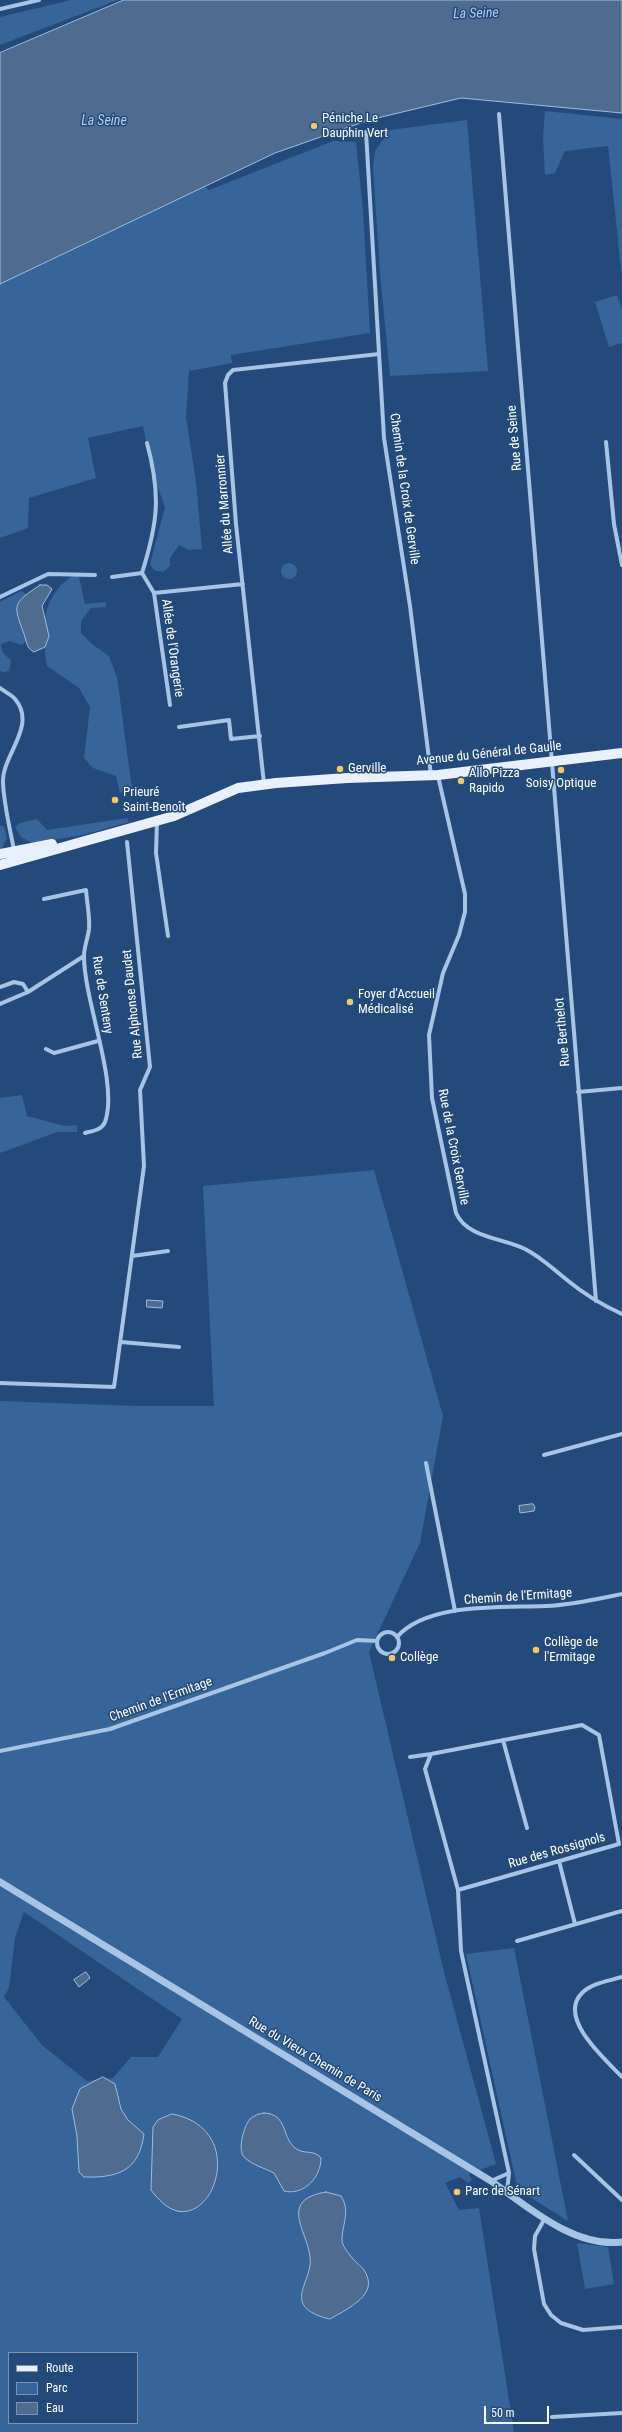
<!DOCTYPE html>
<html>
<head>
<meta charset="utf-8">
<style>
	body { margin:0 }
	#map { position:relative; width:622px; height:2432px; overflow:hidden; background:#244a7b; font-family:"Roboto Condensed",sans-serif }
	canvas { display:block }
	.legend { position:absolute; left:8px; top:2352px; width:130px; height:72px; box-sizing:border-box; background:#244a7b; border:1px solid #7c92b0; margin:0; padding:5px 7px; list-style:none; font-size:12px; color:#fff }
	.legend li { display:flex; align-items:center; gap:8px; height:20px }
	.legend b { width:20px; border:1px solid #7c92b0 }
	.scale { position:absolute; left:484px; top:2406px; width:65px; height:18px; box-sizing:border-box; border:2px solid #fff; border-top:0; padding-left:5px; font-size:12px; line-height:14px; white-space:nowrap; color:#fff; -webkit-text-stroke:3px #244a7b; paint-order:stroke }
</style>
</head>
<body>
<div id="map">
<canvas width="622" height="2432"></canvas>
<ul class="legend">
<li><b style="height:5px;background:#e7f0fc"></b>Route</li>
<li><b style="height:11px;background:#376499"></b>Parc</li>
<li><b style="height:11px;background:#4f6c90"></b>Eau</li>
</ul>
<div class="scale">50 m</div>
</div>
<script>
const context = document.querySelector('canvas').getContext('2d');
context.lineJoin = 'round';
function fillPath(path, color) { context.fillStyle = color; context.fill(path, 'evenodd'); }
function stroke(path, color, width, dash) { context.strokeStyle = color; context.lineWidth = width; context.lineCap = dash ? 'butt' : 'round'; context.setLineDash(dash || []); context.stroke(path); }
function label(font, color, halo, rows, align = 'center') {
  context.font = font + ' "Roboto Condensed",sans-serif'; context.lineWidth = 3; context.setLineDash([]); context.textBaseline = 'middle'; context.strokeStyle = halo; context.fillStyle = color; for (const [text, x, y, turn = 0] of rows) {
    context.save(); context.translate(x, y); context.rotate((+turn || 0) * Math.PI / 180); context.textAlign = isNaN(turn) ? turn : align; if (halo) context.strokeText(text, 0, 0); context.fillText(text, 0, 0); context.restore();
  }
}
const green = new Path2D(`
	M 71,0 L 118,0 L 0,45 L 0,17 Z
	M 545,111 L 622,119 L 622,278 L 608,146 L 565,151 L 555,173 L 545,175 L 543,138 Z
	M 467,120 L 488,371 L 390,376 L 380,273 L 373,168 L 375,151 L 390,130 Z
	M 333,141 L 356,142 L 363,210 L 370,333 L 231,355 L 232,363 L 189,371 L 186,417 L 196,482 L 202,549 L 189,550 L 179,545 L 170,558 L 170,566 L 163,572 L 154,570 L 150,564 L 165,507 L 153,474 L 143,426 L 88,438 L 96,478 L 29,498 L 28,528 L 0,538 L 0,284 L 204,186 L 209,190 Z
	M 617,295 L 622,309 L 622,343 L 609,347 L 595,302 Z
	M281 571a8 8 0 1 1 16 0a8 8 0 1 1-16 0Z
	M 78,572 L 85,604 L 106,602 L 106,607 L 91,608 L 81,621 L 81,633 L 92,644 L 109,656 L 117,677 L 132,789 L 120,793 L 116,776 L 93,768 L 84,758 L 90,707 L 79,688 L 47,666 C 41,627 40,595 78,572 Z
	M 21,591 L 28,595 L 32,636 L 22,645 L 9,641 L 1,644 L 2,651 L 11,661 L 9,671 L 3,672 L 0,671 L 0,602 Z
	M 127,818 L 129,822 L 83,835 L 32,843 L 21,837 L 15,827 L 20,823 L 37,819 L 47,830 Z
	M 0,826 L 4,826 L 7,838 L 0,852 Z
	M 22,1095 L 27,1116 L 65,1126 L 77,1125 L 77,1132 L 57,1132 L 0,1153 L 0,1098 Z
	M 374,1170 L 443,1416 L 420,1543 L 369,1652 L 444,1972 L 496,2164 L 469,2174 L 472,2180 L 468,2183 L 460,2177 L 445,2183 L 459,2210 L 479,2208 L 514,2432 L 0,2432 L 0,1401 L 136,1406 L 214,1406 L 203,1186 ZM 24,1912 L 182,2019 L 158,2057 L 131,2057 L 113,2078 L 87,2081 L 42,2045 L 4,1997 L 9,1988 L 15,1938 ZM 9,2353 L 137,2353 L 137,2423 L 9,2423 Z
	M 514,1948 L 568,2221 L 520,2191 L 516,2182 L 466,1954 Z
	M 577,2243 L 608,2247 L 614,2284 L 585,2289 Z`);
const water = new Path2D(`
	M 124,0 L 622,0 L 622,113 L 461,98 L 369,120 L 275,153 L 0,284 L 0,53 Z
	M 40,585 L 47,585 L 52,589 L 42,606 L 49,636 L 45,647 L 34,652 C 26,648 27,642 24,634 C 13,604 12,604 40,585 Z
	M 147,1300 L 163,1301 L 162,1308 L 147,1307 Z
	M 533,1504 L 535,1507 L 534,1511 L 520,1513 L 519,1506 Z
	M 86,1972 L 90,1978 L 79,1987 L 74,1980 Z
	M 103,2077 L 115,2084 L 121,2109 L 128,2120 L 144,2134 C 139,2171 118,2178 84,2177 L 79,2172 L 77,2136 L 72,2109 L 80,2089 Z
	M 264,2113 C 288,2114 281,2136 295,2148 C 303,2155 314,2149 321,2158 C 321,2177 304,2196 284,2191 L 274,2173 C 264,2168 252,2165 244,2157 C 237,2150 244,2126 250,2119 C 254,2115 259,2114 264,2113 Z
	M 172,2114 C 245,2127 218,2220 177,2211 C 166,2208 158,2199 151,2190 L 153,2127 L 158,2120 Z
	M 326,2192 L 341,2196 C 351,2212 342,2223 342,2241 C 343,2247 349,2254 353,2259 C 358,2264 365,2269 367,2276 C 376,2297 343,2311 330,2319 C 278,2307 314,2281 310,2257 C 307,2230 278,2200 326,2192 Z`);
const minor = new Path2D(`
	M 0,9 L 39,0
	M 499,114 L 596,1301
	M 366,132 L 384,438 L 410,606 L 431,775
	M 606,442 L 614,524 L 622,565
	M 142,573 C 158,522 161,495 147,443
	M 112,577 L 142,573 L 154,593 L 243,584
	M 154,593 L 170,705
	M 0,597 L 48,574 L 95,575
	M 0,688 C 5,692 12,695 15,699 C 38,726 1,756 3,783 C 4,805 10,829 14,850
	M 179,727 L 229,720 L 231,739 L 260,736
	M 438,776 L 465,894 L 465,912 L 459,935 L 443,973 L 429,1035 L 432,1098 L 456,1213 C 467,1238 503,1238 525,1249 C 541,1257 553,1269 567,1280 C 584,1294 602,1305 622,1314
	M 264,784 L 236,524 L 225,383 L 228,375 L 233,370 L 379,354
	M 157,821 L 156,853 L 168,936
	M 44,899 L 86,890 C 87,903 90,917 89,929 C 88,938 84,947 84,956 C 84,1002 119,1083 105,1122 C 102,1130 92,1131 85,1133
	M 0,987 L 14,982 L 23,984 L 28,992
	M 0,1004 L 28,992 L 84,956
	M 46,1049 L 54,1053 L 98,1041
	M 578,1092 L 622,1088
	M 132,1256 L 168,1251
	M 121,1342 L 179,1347
	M 0,1383 L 114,1387 L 144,1166 L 140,1090 L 150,1067 L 127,842
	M 544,1455 L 622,1434
	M 426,1463 L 455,1611
	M377 1643a11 11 0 1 1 22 0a11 11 0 1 1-22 0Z
	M 397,1637 C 428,1602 503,1608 546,1606 C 572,1605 597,1599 622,1594
	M 503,1740 L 527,1828
	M 0,1751 L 110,1729 L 325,1653 L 357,1640 L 377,1641
	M 410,1757 L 431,1754
	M 559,1861 L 575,1924
	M 458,1890 L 619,1844 L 599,1735 L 582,1725 L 431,1754 L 425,1769 L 458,1890 L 461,1951 L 509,2173 L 507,2192
	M 517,1941 L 622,1911
	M 622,1977 C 609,1981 592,1983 582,1993 C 557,2018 605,2059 622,2077
	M 574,2155 L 622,2200
	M 491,2181 L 509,2173
	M 545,2218 L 535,2236 L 534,2249 L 544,2304 L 551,2315 L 561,2323 L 583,2330 L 622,2327
	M 552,2417 L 622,2413`);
const tertiary = new Path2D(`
	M 0,1882 L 491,2181 C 528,2207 574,2248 622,2242`);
const primary = new Path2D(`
	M 0,854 L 52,844
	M 0,865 L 174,816 L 238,788 L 276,783 L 347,778 L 438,775 L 622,753`);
const markers = [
	[314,126,4,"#efc86a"],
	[340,769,4,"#efc86a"],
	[561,770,4,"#efc86a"],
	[461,781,4,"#efc86a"],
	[115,800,4,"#efc86a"],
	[350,1002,4,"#efc86a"],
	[536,1650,4,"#efc86a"],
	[392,1658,4,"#efc86a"],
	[457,2192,4,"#efc86a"]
];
const poiNames = [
	["Péniche Le",322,119],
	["Dauphin Vert",322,134],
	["Gerville",348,769],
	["Allo Pizza",469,774],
	["Rapido",469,789],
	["Soisy Optique",561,784,"center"],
	["Prieuré",123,793],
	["Saint-Benoît",123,808],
	["Foyer d’Accueil",358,995],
	["Médicalisé",358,1010],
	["Collège de",544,1643],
	["l'Ermitage",544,1658],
	["Collège",400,1658],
	["Parc de Sénart",465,2192]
];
const streetNames = [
	["Rue de Seine",515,438,-95],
	["Chemin de la Croix de Gerville",404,489,82],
	["Allée du Marronnier",225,504,-95],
	["Allée de l'Orangerie",172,648,82],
	["Avenue du Général de Gaulle",489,754,-6],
	["Rue de Senteny",102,995,81],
	["Rue Alphonse Daudet",133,1004,-96],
	["Rue Berthelot",563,1032,-95],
	["Rue de la Croix Gerville",453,1147,79],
	["Chemin de l'Ermitage",518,1597,-4],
	["Chemin de l'Ermitage",161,1700,-20],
	["Rue des Rossignols",557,1851,-16],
	["Rue du Vieux Chemin de Paris",315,2060,31]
];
const waterNames = [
	["La Seine",476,14,-2],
	["La Seine",104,121]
];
fillPath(green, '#376499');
fillPath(water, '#4f6c90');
stroke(water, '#9bbee6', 1);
stroke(minor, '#a7c3e5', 4);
stroke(tertiary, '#a7c3e5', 7);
stroke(primary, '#e7f0fc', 10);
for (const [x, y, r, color] of markers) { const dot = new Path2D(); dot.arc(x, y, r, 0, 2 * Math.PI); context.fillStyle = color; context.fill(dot); stroke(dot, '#244a7b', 1.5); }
label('13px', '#fff', '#244a7b', poiNames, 'left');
label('13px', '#fff', '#244a7b', streetNames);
label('italic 14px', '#b2cded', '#244a7b', waterNames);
</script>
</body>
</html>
